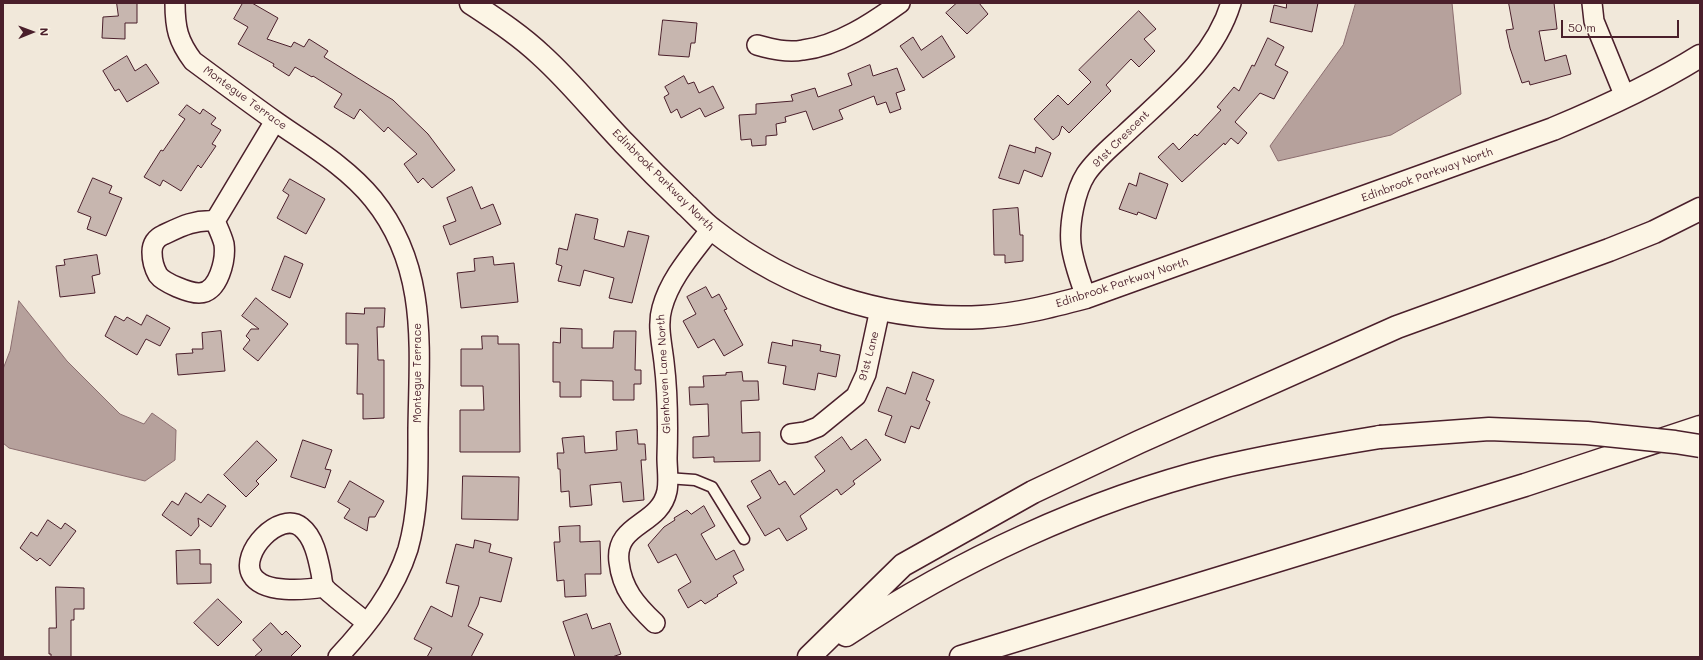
<!DOCTYPE html>
<html>
<head>
<meta charset="utf-8">
<style>
	body { margin:0 }
	#map { position:relative; width:1703px; height:660px; overflow:hidden; background:#f1e8da; font-family:Mali,sans-serif }
	canvas { display:block }
	.frame { position:absolute; inset:0; border:4px solid #4a1f2b; pointer-events:none }
	.north { position:absolute; left:12px; top:12px; width:40px; height:40px; -webkit-text-stroke:3px #fcf5e5; paint-order:stroke; rotate:89deg; font-size:11px; font-weight:700; line-height:16px; text-align:center; color:#4a1f2b }
	.north::after { content:''; display:block; margin:auto; width:14px; height:18px; background:#4a1f2b; clip-path:polygon(50% 0,100% 100%,50% 72%,0 100%) }
	.scale { position:absolute; left:1561px; top:20px; width:118px; height:18px; box-sizing:border-box; border:2px solid #4a1f2b; border-top:0; padding-left:5px; font-size:12px; line-height:14px; white-space:nowrap; color:#4a1f2b; -webkit-text-stroke:3px #fcf5e5; paint-order:stroke }
</style>
</head>
<body>
<div id="map">
<canvas width="1703" height="660"></canvas>
<div class="frame"></div>
<div class="north">N</div>
<div class="scale">50 m</div>
</div>
<script>
const context = document.querySelector('canvas').getContext('2d');
context.lineJoin = 'round';
function fillPath(path, color) { context.fillStyle = color; context.fill(path, 'evenodd'); }
function stroke(path, color, width, dash) { context.strokeStyle = color; context.lineWidth = width; context.lineCap = dash ? 'butt' : 'round'; context.setLineDash(dash || []); context.stroke(path); }
function label(font, color, halo, rows, align = 'center') {
  context.font = font + ' Mali,sans-serif'; context.lineWidth = 3; context.setLineDash([]); context.textBaseline = 'middle'; context.strokeStyle = halo; context.fillStyle = color; for (const [text, x, y, turn = 0] of rows) {
    context.save(); context.translate(x, y); context.rotate((+turn || 0) * Math.PI / 180); context.textAlign = isNaN(turn) ? turn : align; if (halo) context.strokeText(text, 0, 0); context.fillText(text, 0, 0); context.restore();
  }
}
const water = new Path2D(`
	M 1356,3 L 1452,3 L 1461,94 L 1391,135 L 1278,161 L 1270,146 L 1343,45 Z
	M 19,301 L 67,361 L 120,414 L 144,424 L 152,413 L 176,430 L 175,460 L 145,481 L 9,448 L 3,443 L 3,369 L 10,351 Z`);
const building = new Path2D(`
	M 117,3 L 137,3 L 137,23 L 125,23 L 125,39 L 102,38 L 103,17 L 118,16 Z
	M 243,3 L 252,3 L 278,18 L 267,39 L 291,47 L 294,42 L 304,47 L 309,39 L 328,51 L 324,57 L 393,100 L 428,134 L 455,170 L 432,188 L 423,178 L 418,183 L 404,164 L 417,154 L 388,127 L 384,132 L 360,109 L 354,119 L 334,107 L 342,94 L 313,76 L 312,77 L 295,67 L 289,76 L 273,66 L 274,64 L 238,44 L 248,27 L 234,19 Z
	M 957,3 L 979,3 L 988,14 L 967,34 L 946,13 Z
	M 1287,3 L 1318,3 L 1312,32 L 1270,22 L 1274,5 L 1286,8 Z
	M 1509,3 L 1554,3 L 1557,29 L 1539,31 L 1545,61 L 1566,55 L 1571,74 L 1530,85 L 1529,81 L 1522,83 L 1510,48 L 1506,30 L 1513,29 Z
	M 1139,11 L 1156,29 L 1144,39 L 1155,51 L 1139,67 L 1131,59 L 1106,85 L 1111,91 L 1069,133 L 1062,126 L 1059,135 L 1053,140 L 1034,119 L 1058,95 L 1068,105 L 1091,82 L 1079,70 Z
	M 663,20 L 697,23 L 695,43 L 691,43 L 689,57 L 659,55 Z
	M 942,36 L 955,57 L 923,78 L 900,46 L 913,37 L 921,50 Z
	M 1268,38 L 1284,47 L 1275,65 L 1288,72 L 1274,99 L 1260,93 L 1235,122 L 1247,133 L 1238,144 L 1231,138 L 1225,145 L 1224,143 L 1182,182 L 1158,157 L 1173,143 L 1179,150 L 1195,134 L 1197,136 L 1221,110 L 1217,107 L 1234,87 L 1239,91 L 1252,65 L 1254,66 Z
	M 127,56 L 135,71 L 146,64 L 159,83 L 127,102 L 119,89 L 115,91 L 103,71 Z
	M 870,65 L 873,76 L 897,68 L 905,90 L 896,93 L 901,109 L 890,113 L 886,102 L 877,105 L 874,96 L 839,110 L 843,119 L 813,130 L 806,111 L 785,117 L 786,122 L 776,124 L 777,135 L 766,136 L 766,145 L 752,146 L 751,139 L 741,140 L 739,115 L 756,114 L 756,104 L 793,101 L 791,95 L 815,88 L 818,97 L 852,85 L 848,74 Z
	M 684,76 L 688,84 L 694,82 L 699,93 L 713,86 L 724,108 L 705,117 L 700,108 L 681,118 L 677,109 L 671,113 L 664,97 L 669,94 L 665,87 Z
	M 187,105 L 200,114 L 203,109 L 216,118 L 211,124 L 221,130 L 212,144 L 216,146 L 201,168 L 198,165 L 181,191 L 163,180 L 160,186 L 144,177 L 161,150 L 163,151 L 185,119 L 179,115 Z
	M 1010,145 L 1035,153 L 1036,147 L 1051,153 L 1042,177 L 1024,170 L 1019,184 L 999,178 Z
	M 1140,173 L 1168,184 L 1156,219 L 1138,212 L 1137,215 L 1119,209 L 1129,183 L 1136,186 Z
	M 93,178 L 112,186 L 109,193 L 122,198 L 106,236 L 87,229 L 91,217 L 78,212 Z
	M 290,179 L 325,199 L 306,234 L 277,218 L 289,195 L 283,191 Z
	M 472,187 L 481,209 L 493,204 L 501,224 L 450,245 L 443,226 L 456,221 L 447,198 Z
	M 1018,208 L 1020,235 L 1023,235 L 1023,261 L 1005,263 L 1005,255 L 994,255 L 993,210 Z
	M 576,214 L 598,219 L 594,239 L 624,247 L 628,231 L 649,236 L 632,303 L 609,298 L 614,278 L 584,270 L 580,286 L 558,281 L 562,266 L 556,264 L 559,248 L 567,250 Z
	M 97,255 L 100,274 L 92,276 L 95,293 L 60,297 L 56,266 L 65,265 L 64,260 Z
	M 285,256 L 303,264 L 290,298 L 272,290 Z
	M 493,257 L 494,265 L 514,263 L 518,302 L 461,308 L 457,273 L 475,271 L 474,259 Z
	M 706,287 L 712,298 L 719,294 L 727,309 L 724,310 L 743,345 L 724,356 L 714,339 L 698,348 L 683,321 L 696,314 L 687,297 Z
	M 256,298 L 288,324 L 258,361 L 243,349 L 250,340 L 246,336 L 251,329 L 259,329 L 242,316 Z
	M 365,308 L 385,308 L 384,327 L 377,327 L 378,360 L 384,360 L 384,418 L 363,419 L 363,394 L 357,394 L 358,344 L 346,344 L 346,313 L 364,314 Z
	M 147,315 L 170,328 L 160,346 L 146,339 L 137,355 L 105,336 L 115,316 L 124,321 L 127,317 L 141,325 Z
	M 561,328 L 582,329 L 582,348 L 613,348 L 614,331 L 636,331 L 635,370 L 641,370 L 641,384 L 634,384 L 634,400 L 613,400 L 613,381 L 581,380 L 581,397 L 560,397 L 560,382 L 553,382 L 553,342 L 560,343 Z
	M 221,331 L 225,371 L 178,375 L 176,354 L 193,353 L 192,349 L 203,349 L 202,333 Z
	M 482,336 L 498,336 L 498,344 L 519,344 L 520,452 L 460,452 L 460,410 L 484,410 L 483,386 L 461,386 L 461,349 L 482,349 Z
	M 793,340 L 821,345 L 820,351 L 840,355 L 836,377 L 818,373 L 815,390 L 783,384 L 786,366 L 768,363 L 772,342 L 792,346 Z
	M 742,372 L 743,381 L 758,381 L 759,400 L 741,401 L 742,433 L 760,432 L 760,461 L 714,462 L 714,457 L 693,458 L 693,437 L 709,436 L 708,404 L 690,405 L 689,387 L 704,387 L 703,376 L 726,375 L 726,373 Z
	M 913,372 L 934,380 L 926,400 L 930,402 L 919,429 L 911,426 L 905,443 L 885,435 L 892,416 L 878,411 L 887,387 L 905,394 Z
	M 637,430 L 638,444 L 645,444 L 646,460 L 641,460 L 644,500 L 623,502 L 621,482 L 590,485 L 592,505 L 570,507 L 569,491 L 561,492 L 560,469 L 558,469 L 557,453 L 564,453 L 562,438 L 584,436 L 585,453 L 617,450 L 616,432 Z
	M 842,437 L 851,450 L 866,439 L 881,460 L 853,481 L 855,484 L 841,495 L 837,489 L 800,516 L 807,529 L 787,541 L 779,528 L 765,536 L 747,506 L 761,498 L 751,481 L 770,470 L 779,485 L 785,481 L 794,495 L 825,471 L 815,457 Z
	M 303,440 L 332,450 L 325,469 L 331,470 L 325,488 L 291,477 Z
	M 257,441 L 277,460 L 256,481 L 259,484 L 246,497 L 224,475 Z
	M 463,476 L 519,477 L 518,520 L 462,519 Z
	M 350,481 L 384,501 L 375,517 L 369,517 L 367,531 L 344,518 L 350,509 L 338,502 Z
	M 186,493 L 201,503 L 208,494 L 226,506 L 211,527 L 198,518 L 199,526 L 191,536 L 162,515 L 172,501 L 178,505 Z
	M 704,506 L 715,526 L 701,534 L 716,560 L 734,550 L 744,570 L 733,576 L 737,583 L 717,595 L 718,596 L 705,604 L 701,600 L 688,608 L 678,590 L 691,582 L 676,554 L 658,563 L 648,545 L 664,527 L 675,520 L 674,518 L 687,510 L 691,514 Z
	M 48,520 L 61,529 L 65,523 L 76,531 L 50,566 L 40,558 L 37,561 L 20,548 L 31,532 L 37,536 Z
	M 580,526 L 580,542 L 600,541 L 601,574 L 585,574 L 586,596 L 565,597 L 564,580 L 557,581 L 554,542 L 560,542 L 559,527 Z
	M 475,540 L 491,544 L 489,552 L 512,558 L 501,602 L 480,597 L 478,605 L 468,626 L 483,634 L 471,657 L 427,657 L 432,648 L 414,639 L 431,606 L 452,617 L 459,586 L 446,583 L 456,544 L 473,548 Z
	M 200,550 L 200,564 L 211,564 L 211,583 L 177,584 L 176,551 Z
	M 56,587 L 84,588 L 84,609 L 74,609 L 74,620 L 71,620 L 71,657 L 51,657 L 51,654 L 49,654 L 49,628 L 56,628 Z
	M 218,599 L 242,622 L 218,646 L 194,623 Z
	M 587,614 L 592,629 L 610,623 L 621,654 L 612,657 L 575,657 L 563,622 Z
	M 271,623 L 282,635 L 286,631 L 301,646 L 290,657 L 254,657 L 262,650 L 253,640 Z`);
const service = new Path2D(`
	M 667,478 L 695,480 L 712,487 L 744,539`);
const minor = new Path2D(`
	M 175,3 C 175,28 178,41 193,61 C 220,81 247,101 275,121 C 309,145 346,166 373,199 C 429,268 419,349 418,430 C 418,470 419,510 408,549 C 395,590 368,625 338,657
	M 1592,3 L 1594,21 L 1625,97
	M 757,45 C 772,49 787,53 803,50 C 838,46 872,23 900,3
	M 215,221 C 195,219 180,227 163,235 C 156,238 152,244 152,252 C 152,260 154,268 158,275 C 164,283 189,293 199,293 C 219,293 226,259 224,244 C 222,236 218,228 215,221 L 275,121
	M 1086,297 C 1080,280 1073,262 1071,244 C 1069,224 1075,191 1086,174 C 1096,159 1111,147 1124,135 C 1165,96 1214,59 1231,3
	M 791,434 L 805,432 L 818,427 L 856,396 L 866,374 L 880,309
	M 324,587 C 305,590 263,594 252,575 C 239,553 280,510 301,527 C 314,537 318,558 321,573 C 322,578 322,585 325,588 C 328,592 333,595 336,598 C 346,606 357,615 367,623
	M 655,623 C 636,605 622,589 619,562 C 614,523 660,526 667,491 C 669,481 667,468 667,458 C 668,426 668,394 664,362 C 662,344 657,325 662,308 C 670,278 693,253 711,229`);
const tertiary = new Path2D(`
	M 471,3 C 495,19 520,35 541,55 C 571,82 596,114 624,143 C 644,164 665,185 686,205 C 695,213 703,223 713,230 C 790,290 884,322 982,317 C 1017,315 1052,306 1086,297 L 1553,129 C 1603,108 1654,85 1700,56`);
const motorway = new Path2D(`
	M 846,635 C 956,562 1088,500 1217,468 C 1271,455 1325,446 1380,437
	M 809,657 L 903,565 L 1033,492 L 1139,442 L 1397,327 L 1609,250 L 1654,232 L 1700,209
	M 961,657 L 1525,485 L 1700,427`);
const motorwayBridge = new Path2D(`
	M 1380,437 L 1489,429 L 1587,433 L 1675,442 L 1700,446`);
const streetNames = [
	["Montegue Terrace",245,98,36],
	["91st Crescent",1121,139,-45],
	["Edinbrook Parkway North",1427,175,-20],
	["Edinbrook Parkway North",663,180,45],
	["Edinbrook Parkway North",1122,283,-18],
	["91st Lane",869,356,-75],
	["Montegue Terrace",418,373,-90],
	["Glenhaven Lane North",664,374,-93]
];
fillPath(water, '#b6a19c');
stroke(water, '#8b6d6f', 1);
fillPath(building, '#c7b6af');
stroke(building, '#4a1f2b', 1);
stroke(service, '#4a1f2b', 13);
stroke(minor, '#4a1f2b', 22);
stroke(tertiary, '#4a1f2b', 25);
stroke(motorway, '#4a1f2b', 25);
stroke(service, '#fcf5e5', 10);
stroke(minor, '#fcf5e5', 19);
stroke(tertiary, '#fcf5e5', 22);
stroke(motorway, '#fcf5e5', 22);
stroke(motorwayBridge, '#4a1f2b', 25, []);
stroke(motorwayBridge, '#fcf5e5', 22);
label('11px', '#4a1f2b', '#fcf5e5', streetNames);
</script>
</body>
</html>
